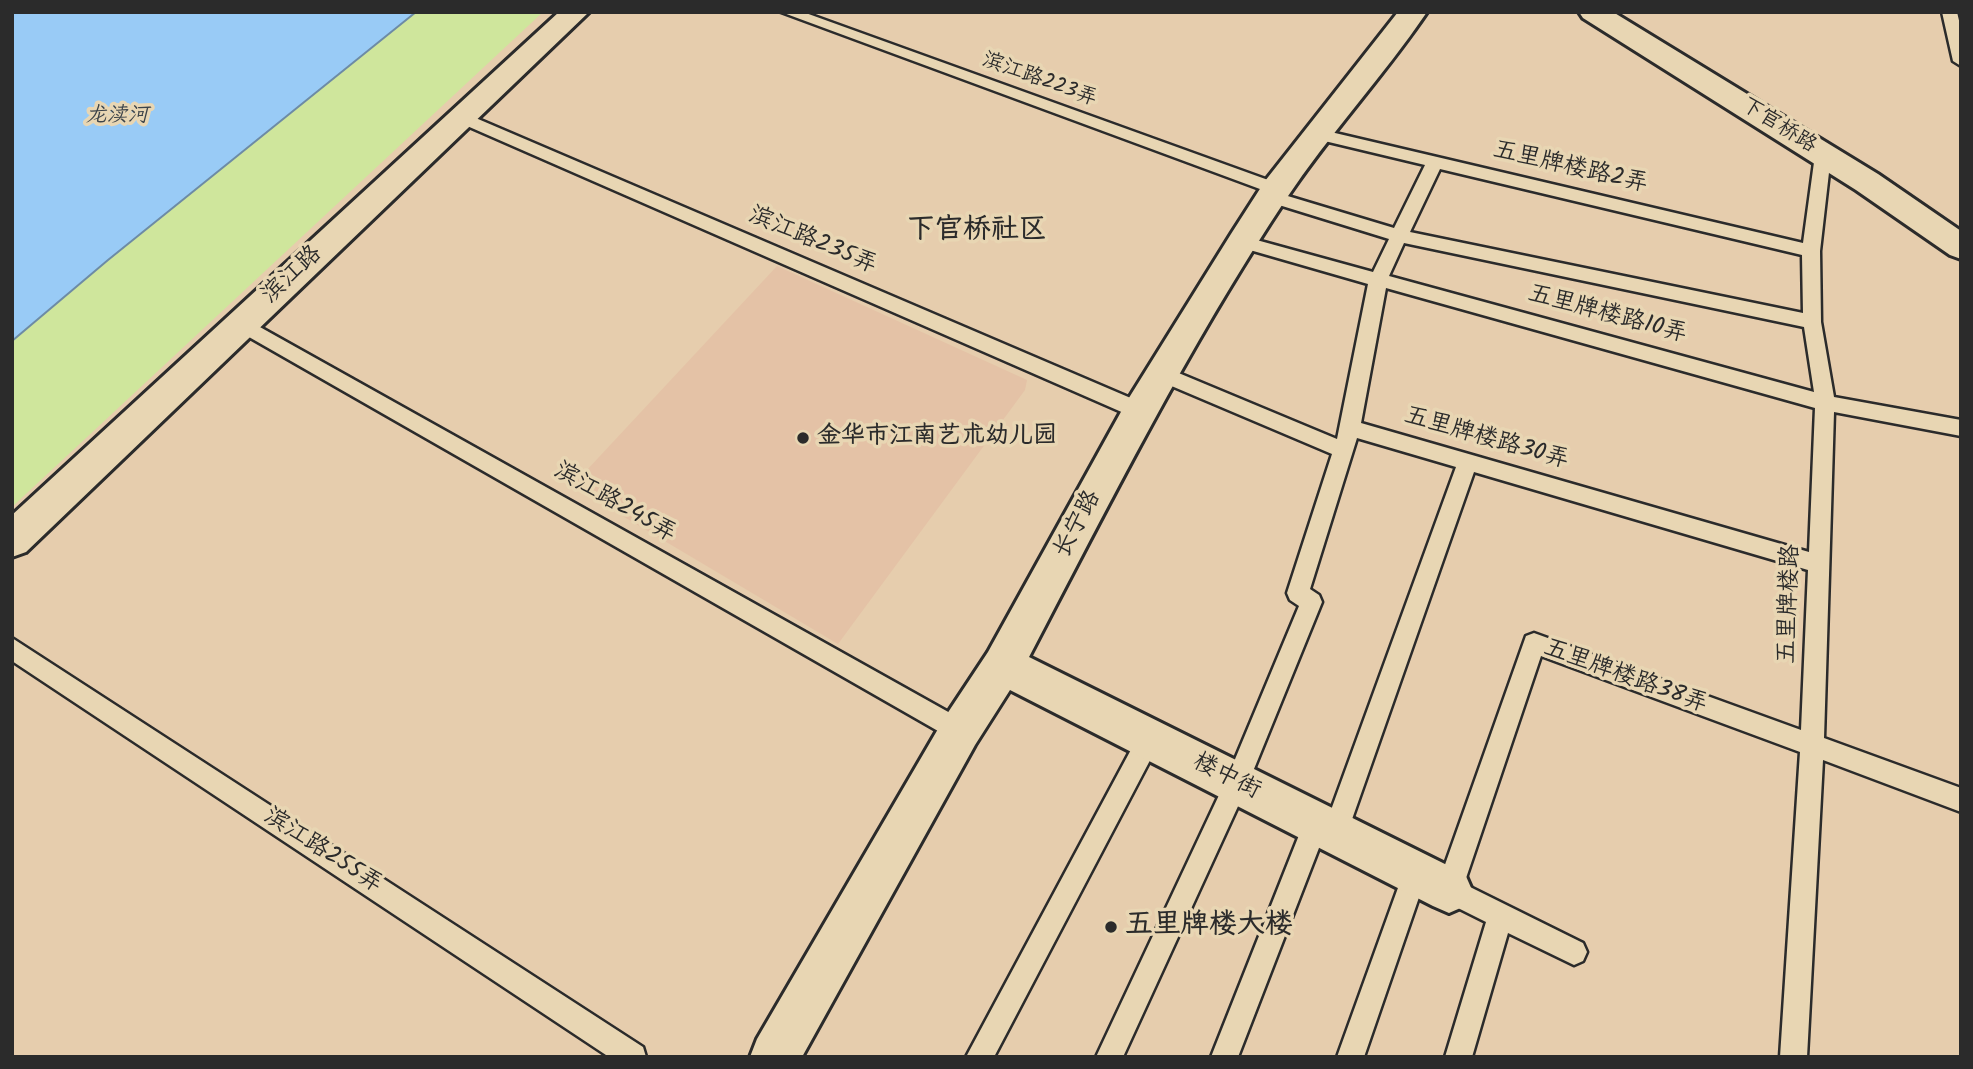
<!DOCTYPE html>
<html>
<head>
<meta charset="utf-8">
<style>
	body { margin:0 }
	#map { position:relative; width:1973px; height:1069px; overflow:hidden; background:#e6cdad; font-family:Kalam,sans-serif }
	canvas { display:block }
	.frame { position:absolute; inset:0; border:14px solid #2b2b2b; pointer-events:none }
</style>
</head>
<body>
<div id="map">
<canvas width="1973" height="1069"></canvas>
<div class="frame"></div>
</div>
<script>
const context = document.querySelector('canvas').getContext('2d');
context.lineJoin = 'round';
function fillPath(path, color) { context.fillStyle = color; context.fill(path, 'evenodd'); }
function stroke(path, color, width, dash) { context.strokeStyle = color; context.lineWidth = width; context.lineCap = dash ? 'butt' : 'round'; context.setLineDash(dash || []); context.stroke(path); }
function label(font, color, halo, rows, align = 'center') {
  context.font = font + ' Kalam,"LXGW WenKai TC",sans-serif'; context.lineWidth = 7; context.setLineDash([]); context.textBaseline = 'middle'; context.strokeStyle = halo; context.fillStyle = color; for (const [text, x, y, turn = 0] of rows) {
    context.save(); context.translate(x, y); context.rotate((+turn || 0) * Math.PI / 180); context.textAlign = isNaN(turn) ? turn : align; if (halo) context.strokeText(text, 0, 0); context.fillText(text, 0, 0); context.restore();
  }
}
const built = new Path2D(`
	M 777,266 L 1027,380 L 1025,390 L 838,644 L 572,486 Z`);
const green = new Path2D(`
	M 416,12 L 543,12 L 12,507 L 12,341 L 108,260 Z`);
const water = new Path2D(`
	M 12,12 L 416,12 L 108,260 L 12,341 Z`);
const lane = new Path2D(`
	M 781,12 L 803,12 L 1282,185 L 1285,189 L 1281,194 L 1394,228 L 1425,165 L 1312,138 L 1310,134 L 1312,130 L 1318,129 L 1803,243 L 1815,155 L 1817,151 L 1829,151 L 1831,155 L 1820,251 L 1821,322 L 1834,397 L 1961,420 L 1961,436 L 1834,412 L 1824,738 L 1961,788 L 1961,812 L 1823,760 L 1807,1057 L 1780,1057 L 1800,752 L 1541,656 L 1464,884 L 1583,943 L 1587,952 L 1583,961 L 1574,965 L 1508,933 L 1472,1057 L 1445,1057 L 1486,922 L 1440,899 L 1436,890 L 1526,636 L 1534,633 L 1801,730 L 1808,570 L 1474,472 L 1344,842 L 1335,845 L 1326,842 L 1324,835 L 1238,1057 L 1211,1057 L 1307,815 L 1316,812 L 1325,815 L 1327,821 L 1456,467 L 1357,438 L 1310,589 L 1319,595 L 1322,602 L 1245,791 L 1123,1057 L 1096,1057 L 1228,776 L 1299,606 L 1290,600 L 1287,593 L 1332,454 L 1155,379 L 1152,374 L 1155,369 L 1162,367 L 1169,369 L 1337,439 L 1368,284 L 1236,246 L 1233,242 L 1236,238 L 1242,236 L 1373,272 L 1389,239 L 1266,201 L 1263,197 L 1268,192 ZM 1440,169 L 1802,255 L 1803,313 L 1410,232 ZM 1404,243 L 1804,327 L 1814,392 L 1389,276 ZM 1386,288 L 1815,408 L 1809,552 L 1361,423 Z
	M 1942,12 L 1957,12 L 1961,29 L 1961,66 L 1953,61 Z
	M 464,113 L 1147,405 L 1150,411 L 1147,417 L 1140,419 L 1133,417 L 458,122 L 456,118 L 458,114 Z
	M 242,317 L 968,723 L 972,731 L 968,739 L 960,742 L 952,739 L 235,329 L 233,324 L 235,319 Z
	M 12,638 L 643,1047 L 646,1057 L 609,1057 L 12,661 Z
	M 1149,728 L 1157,731 L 1161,739 L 1157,747 L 994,1057 L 966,1057 L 1141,731 Z
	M 1415,862 L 1424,865 L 1427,874 L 1364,1057 L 1337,1057 L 1403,874 L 1406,865 Z`);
const street = new Path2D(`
	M 559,12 L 589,12 L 26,552 L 12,557 L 12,515 Z
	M 1398,12 L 1427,12 C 1383,77 1329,134 1286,199 C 1189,345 1110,502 1029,657 L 1465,874 L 1472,890 L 1465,906 L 1449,913 L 1433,906 L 1010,690 L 975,745 L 802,1057 L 750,1057 L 757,1039 L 945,717 L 988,652 L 1127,401 L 1231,234 L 1265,181 Z`);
const secondary = new Path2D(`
	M 1579,12 L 1613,12 L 1878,174 L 1961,231 L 1961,259 L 1950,255 L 1856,190 L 1583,18 Z`);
const markers = [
	[803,438,7,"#2b2b2b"],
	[1111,927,7,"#2b2b2b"]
];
const farStreetnames = [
	["滨江路223弄",1039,81,20],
	["下官桥路",1778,127,32]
];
const farWaternames = [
	["龙渎河",117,117]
];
const streetNames = [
	["五里牌楼路2弄",1570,169,13],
	["滨江路235弄",812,242,23],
	["滨江路",293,276,-43],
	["五里牌楼路10弄",1607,316,15],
	["五里牌楼路30弄",1486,440,16],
	["滨江路245弄",614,504,30],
	["长宁路",1079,525,-62],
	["五里牌楼路",1791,604,-88],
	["五里牌楼路38弄",1625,678,20],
	["楼中街",1226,778,27],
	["滨江路255弄",322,852,33]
];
const poiNames = [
	["金华市江南艺术幼儿园",817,438]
];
const quarterNames = [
	["下官桥社区",977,232]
];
const nearPoinames = [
	["五里牌楼大楼",1125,927]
];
fillPath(built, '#e4c2a6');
fillPath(green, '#cfe69c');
fillPath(water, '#99cbf6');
stroke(water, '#6d8ba5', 2);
stroke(lane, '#2b2b2b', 5);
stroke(street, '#2b2b2b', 6);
stroke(secondary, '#2b2b2b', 6);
fillPath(lane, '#e8d6b3');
fillPath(street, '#e8d6b3');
fillPath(secondary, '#e8d6b3');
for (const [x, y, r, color] of markers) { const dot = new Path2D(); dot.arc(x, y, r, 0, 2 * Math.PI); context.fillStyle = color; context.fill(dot); stroke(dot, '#e8d6b3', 2.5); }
label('21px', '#2b2b2b', '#e8d6b3', farStreetnames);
label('italic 21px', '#3c4349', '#e8d6b3', farWaternames);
label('24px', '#2b2b2b', '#e8d6b3', streetNames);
label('bold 24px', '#2b2b2b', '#e8d6b3', poiNames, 'left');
label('bold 28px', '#2b2b2b', '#e8d6b3', quarterNames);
label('bold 28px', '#2b2b2b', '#e8d6b3', nearPoinames, 'left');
</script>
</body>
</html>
